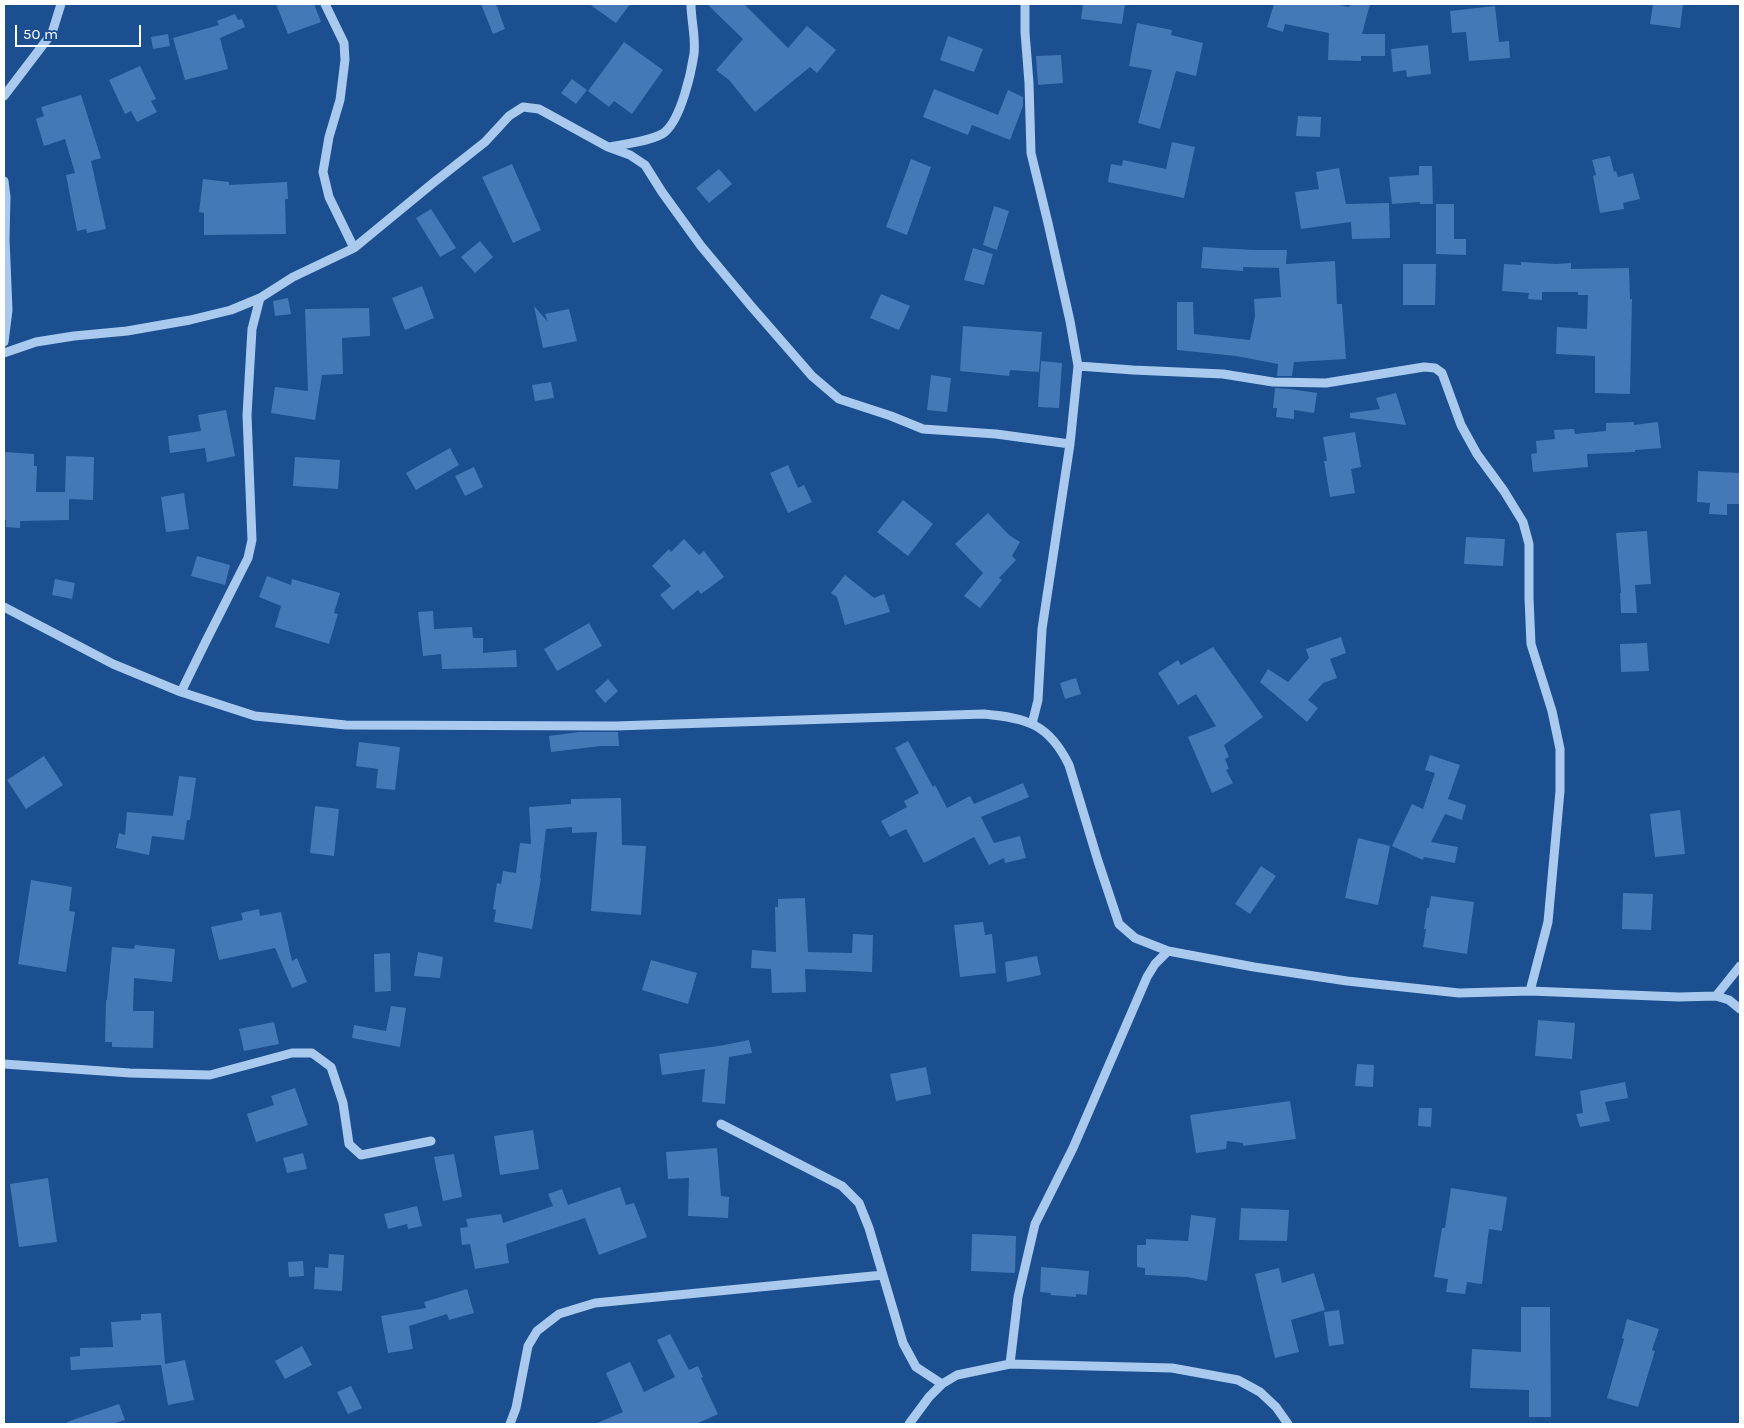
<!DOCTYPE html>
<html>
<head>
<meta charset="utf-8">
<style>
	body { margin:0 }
	#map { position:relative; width:1744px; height:1428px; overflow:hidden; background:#1b4f8f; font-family:Karla,sans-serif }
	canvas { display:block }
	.frame { position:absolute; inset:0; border:5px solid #fff; pointer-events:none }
	.scale { position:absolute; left:15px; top:25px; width:126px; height:22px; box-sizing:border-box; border:2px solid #fff; border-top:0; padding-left:6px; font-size:15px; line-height:18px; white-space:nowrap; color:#fff; -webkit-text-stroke:4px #1b4f8f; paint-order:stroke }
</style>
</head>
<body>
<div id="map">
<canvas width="1744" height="1428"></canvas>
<div class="frame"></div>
<div class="scale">50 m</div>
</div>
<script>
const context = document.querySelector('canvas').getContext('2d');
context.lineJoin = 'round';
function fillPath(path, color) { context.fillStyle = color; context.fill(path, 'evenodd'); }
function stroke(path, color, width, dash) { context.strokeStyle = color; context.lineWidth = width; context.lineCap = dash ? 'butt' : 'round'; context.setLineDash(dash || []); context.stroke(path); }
const building = new Path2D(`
	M 276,4 L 314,4 L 321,22 L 288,34 Z
	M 481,4 L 496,4 L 505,29 L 493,34 Z
	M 589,4 L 630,4 L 616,23 Z
	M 707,4 L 744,4 L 788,48 L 807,26 L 836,50 L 817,73 L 810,67 L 755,112 L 729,80 L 716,70 L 743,39 Z
	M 1083,4 L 1125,4 L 1122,24 L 1081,19 Z
	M 1274,4 L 1334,4 L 1349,7 L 1350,4 L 1370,4 L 1362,34 L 1385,34 L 1385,56 L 1361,56 L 1361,61 L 1328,60 L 1329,33 L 1285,24 L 1283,32 L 1267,27 Z
	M 1653,4 L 1683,4 L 1680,28 L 1650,24 Z
	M 1495,6 L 1499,42 L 1509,41 L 1510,58 L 1469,61 L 1466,32 L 1452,33 L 1450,11 Z
	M 235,14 L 238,20 L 242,19 L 245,27 L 220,38 L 228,69 L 185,80 L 173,38 L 219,25 L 217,21 Z
	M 1137,23 L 1172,30 L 1171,35 L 1203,43 L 1196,76 L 1176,71 L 1160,129 L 1138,123 L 1152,70 L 1129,66 Z
	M 168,34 L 170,46 L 153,49 L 151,37 Z
	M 948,36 L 983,49 L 974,72 L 940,60 Z
	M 624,42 L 663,70 L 632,114 L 614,101 L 609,107 L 588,91 Z
	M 1428,45 L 1431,74 L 1407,77 L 1406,70 L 1393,72 L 1391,49 Z
	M 1061,55 L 1063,83 L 1038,85 L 1036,56 Z
	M 140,66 L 156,99 L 151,101 L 157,112 L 137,122 L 131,111 L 125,114 L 109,80 Z
	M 572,79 L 587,90 L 576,104 L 561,93 Z
	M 934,89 L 998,115 L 1008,90 L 1023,97 L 1023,106 L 1010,140 L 972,125 L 968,135 L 923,117 Z
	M 81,95 L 101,158 L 91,161 L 106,229 L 87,233 L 86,229 L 77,231 L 66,175 L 75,173 L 65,139 L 44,146 L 36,119 L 44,116 L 41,107 Z
	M 1298,116 L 1321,117 L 1320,137 L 1296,136 Z
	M 1172,142 L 1195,147 L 1184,198 L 1108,182 L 1111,164 L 1122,166 L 1123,160 L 1166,169 Z
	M 1610,156 L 1614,172 L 1616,171 L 1618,177 L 1633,173 L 1640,199 L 1623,203 L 1624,209 L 1600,213 L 1593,176 L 1596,175 L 1592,160 Z
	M 911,159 L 931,167 L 907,235 L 886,227 Z
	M 512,164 L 541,230 L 513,243 L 482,177 Z
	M 1419,166 L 1432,166 L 1433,204 L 1420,204 L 1420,202 L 1392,204 L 1389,177 L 1419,175 Z
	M 1339,168 L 1346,204 L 1389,203 L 1390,238 L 1352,239 L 1351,222 L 1301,229 L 1295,192 L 1319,189 L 1316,172 Z
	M 719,169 L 732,184 L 709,203 L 696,188 Z
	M 203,179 L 229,182 L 229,185 L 287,182 L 288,199 L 285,199 L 286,234 L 204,235 L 204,213 L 199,212 Z
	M 1436,204 L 1454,204 L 1454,239 L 1466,239 L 1466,255 L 1436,254 Z
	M 994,206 L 1009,211 L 997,250 L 983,245 Z
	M 431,209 L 456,248 L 440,257 L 416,218 Z
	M 480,241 L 493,257 L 475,273 L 461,257 Z
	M 1203,247 L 1253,250 L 1287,250 L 1286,264 L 1335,261 L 1337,304 L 1342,304 L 1346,359 L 1294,362 L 1292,376 L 1277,376 L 1278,364 L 1236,356 L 1177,350 L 1177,302 L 1193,302 L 1194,334 L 1250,340 L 1255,316 L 1254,299 L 1281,297 L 1279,268 L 1243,267 L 1243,271 L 1201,268 Z
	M 973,248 L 993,254 L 984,285 L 964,280 Z
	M 1521,262 L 1556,264 L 1571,263 L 1571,269 L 1629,268 L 1630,299 L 1632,299 L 1630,394 L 1595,393 L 1595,356 L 1556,354 L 1557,327 L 1587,329 L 1588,295 L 1578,295 L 1578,292 L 1542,292 L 1542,300 L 1528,299 L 1529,293 L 1502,291 L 1504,264 L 1521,265 Z
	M 1403,264 L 1436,264 L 1435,305 L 1403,305 Z
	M 422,286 L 434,318 L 405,330 L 392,298 Z
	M 881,294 L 910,306 L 899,330 L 870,318 Z
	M 288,298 L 291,314 L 275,316 L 273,301 Z
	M 534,306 L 548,322 L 545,314 L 569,309 L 577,341 L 543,348 Z
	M 369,308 L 370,336 L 342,338 L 343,374 L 322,375 L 315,420 L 271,413 L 275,387 L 308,391 L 305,309 Z
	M 963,326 L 1042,332 L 1039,372 L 1010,370 L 1009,376 L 960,371 Z
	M 1041,361 L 1062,363 L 1059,408 L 1038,407 Z
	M 931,375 L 951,378 L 947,412 L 927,410 Z
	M 551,382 L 554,398 L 535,401 L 532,385 Z
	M 1275,388 L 1290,389 L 1317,393 L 1314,413 L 1294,410 L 1294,419 L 1276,417 L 1277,408 L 1273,408 Z
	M 1396,393 L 1406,425 L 1350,418 L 1350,413 L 1380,409 L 1376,398 Z
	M 226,410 L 235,456 L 207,462 L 205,448 L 170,453 L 168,436 L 201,431 L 198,415 Z
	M 1634,422 L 1634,425 L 1658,422 L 1661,448 L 1635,450 L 1635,452 L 1587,454 L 1588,467 L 1533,472 L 1531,454 L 1537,453 L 1536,441 L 1555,439 L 1554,430 L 1574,429 L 1575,434 L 1606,431 L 1606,423 Z
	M 1355,432 L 1361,467 L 1351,469 L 1355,493 L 1330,497 L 1324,461 L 1327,461 L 1323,437 Z
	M 450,448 L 459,465 L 416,490 L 406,473 Z
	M 4,452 L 34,454 L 34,466 L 37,466 L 36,492 L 65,492 L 66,456 L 94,457 L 93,500 L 69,499 L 69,520 L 20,521 L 20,528 L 6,527 L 6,520 L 4,520 Z
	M 295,457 L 340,460 L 338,489 L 293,486 Z
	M 788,465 L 798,488 L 804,485 L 812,502 L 788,513 L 770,473 Z
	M 474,467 L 483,487 L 465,496 L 455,476 Z
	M 1698,471 L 1740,473 L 1739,504 L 1727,504 L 1727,515 L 1709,514 L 1710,503 L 1697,502 Z
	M 184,493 L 189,529 L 166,532 L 161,497 Z
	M 903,500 L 933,524 L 908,556 L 877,532 Z
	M 988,513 L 1009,535 L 1020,542 L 1012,556 L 1016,560 L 999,578 L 1002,580 L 980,608 L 964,596 L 983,573 L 955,544 Z
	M 1647,531 L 1651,584 L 1635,585 L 1637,613 L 1621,613 L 1620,593 L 1621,593 L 1616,533 Z
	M 1466,537 L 1505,539 L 1503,566 L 1464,564 Z
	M 684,539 L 699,555 L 704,551 L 724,577 L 701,594 L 698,590 L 673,610 L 660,595 L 671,586 L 652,566 L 669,549 L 671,552 Z
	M 197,556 L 230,565 L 225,585 L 191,576 Z
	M 845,575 L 874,598 L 884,594 L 890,612 L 845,625 L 837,597 L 831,593 Z
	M 267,576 L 291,585 L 292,579 L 340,593 L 334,613 L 338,614 L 329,644 L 275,627 L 281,606 L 259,597 Z
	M 55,579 L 75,583 L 72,599 L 52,595 Z
	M 433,611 L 434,629 L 472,627 L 473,638 L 483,638 L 483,653 L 516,650 L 517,667 L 442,669 L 441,654 L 423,656 L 418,612 Z
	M 589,623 L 602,646 L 557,671 L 544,649 Z
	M 1341,637 L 1346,653 L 1330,659 L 1337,678 L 1323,683 L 1308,700 L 1318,708 L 1307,722 L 1260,682 L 1268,669 L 1288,682 L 1309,658 L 1306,649 Z
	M 1647,643 L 1649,671 L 1621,672 L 1620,644 Z
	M 1213,647 L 1263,717 L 1224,745 L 1229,757 L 1225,759 L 1229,769 L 1226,770 L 1233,783 L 1212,793 L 1188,737 L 1216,726 L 1196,694 L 1178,705 L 1158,673 L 1178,660 L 1181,665 Z
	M 1076,678 L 1081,694 L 1065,699 L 1060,683 Z
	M 608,679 L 618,691 L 605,703 L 595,691 Z
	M 579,732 L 618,732 L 619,746 L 601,746 L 551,752 L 549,736 Z
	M 908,741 L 933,787 L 935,785 L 947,808 L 970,796 L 974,804 L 1023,783 L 1029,797 L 981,817 L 994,843 L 1020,836 L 1026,858 L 1005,863 L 1004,858 L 989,865 L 974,837 L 924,863 L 906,829 L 890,837 L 881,821 L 907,807 L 904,801 L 919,793 L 895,748 Z
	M 359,742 L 400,747 L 395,790 L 376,788 L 378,769 L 356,766 Z
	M 1430,755 L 1460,765 L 1448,799 L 1466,805 L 1462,820 L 1445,814 L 1431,842 L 1458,847 L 1455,863 L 1424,857 L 1423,860 L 1392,846 L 1412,804 L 1423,809 L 1435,773 L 1425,770 Z
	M 44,756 L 63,785 L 26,809 L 7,780 Z
	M 179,776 L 196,778 L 190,820 L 187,820 L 184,840 L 152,836 L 149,855 L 116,848 L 119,833 L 125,835 L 127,812 L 173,816 Z
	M 621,798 L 622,845 L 646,846 L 641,915 L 591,911 L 597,832 L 572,833 L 572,827 L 546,829 L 540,878 L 541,878 L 532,929 L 494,922 L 496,910 L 493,909 L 497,883 L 501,884 L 503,871 L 516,873 L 520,843 L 531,844 L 529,807 L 571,804 L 571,799 Z
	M 315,806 L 339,809 L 334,856 L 310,853 Z
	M 1680,810 L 1685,854 L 1655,857 L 1650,814 Z
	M 1358,838 L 1390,846 L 1378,905 L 1345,898 Z
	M 1261,866 L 1276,876 L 1250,914 L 1235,904 Z
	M 31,880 L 72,887 L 69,911 L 75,912 L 66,972 L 18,964 Z
	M 1623,893 L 1653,894 L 1651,930 L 1622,929 Z
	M 1431,896 L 1474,902 L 1467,954 L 1423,947 L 1426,929 L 1424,929 L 1427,908 L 1429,908 Z
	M 805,898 L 808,952 L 852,953 L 853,934 L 873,935 L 872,972 L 805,969 L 806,992 L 772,993 L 771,969 L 751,968 L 752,950 L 776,952 L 775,907 L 778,907 L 778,899 Z
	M 259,909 L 260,916 L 281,912 L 292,961 L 297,958 L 307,982 L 292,988 L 275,948 L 219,960 L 211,927 L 243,920 L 241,913 Z
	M 983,922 L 985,935 L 992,934 L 996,973 L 960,977 L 954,925 Z
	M 135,945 L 175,949 L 172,982 L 134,978 L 133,1011 L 154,1011 L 153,1048 L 112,1047 L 112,1042 L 105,1042 L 106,1000 L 107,1000 L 112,947 L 134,949 Z
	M 418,952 L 443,957 L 440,978 L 414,976 Z
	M 390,953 L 391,991 L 375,992 L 374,954 Z
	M 1037,956 L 1041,975 L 1007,982 L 1005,962 Z
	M 651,960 L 697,973 L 688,1004 L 642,990 Z
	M 391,1006 L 406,1008 L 400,1047 L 352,1038 L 354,1025 L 386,1031 Z
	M 1538,1020 L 1575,1023 L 1572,1059 L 1535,1056 Z
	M 274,1022 L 279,1044 L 244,1051 L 239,1029 Z
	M 749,1040 L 752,1053 L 729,1057 L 725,1104 L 702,1102 L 705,1069 L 662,1075 L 659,1054 L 719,1046 Z
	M 1357,1064 L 1374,1065 L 1373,1087 L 1355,1086 Z
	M 926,1067 L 931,1094 L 896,1101 L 890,1074 Z
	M 1625,1082 L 1628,1098 L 1605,1102 L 1610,1121 L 1580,1127 L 1576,1114 L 1583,1113 L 1580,1091 Z
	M 295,1088 L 308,1125 L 256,1142 L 247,1114 L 274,1105 L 271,1096 Z
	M 1290,1101 L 1296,1139 L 1243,1146 L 1243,1143 L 1227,1141 L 1226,1149 L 1196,1153 L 1190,1115 Z
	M 1419,1108 L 1432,1108 L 1431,1127 L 1418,1126 Z
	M 533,1130 L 539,1169 L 500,1175 L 494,1136 Z
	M 717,1148 L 721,1196 L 729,1197 L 728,1218 L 688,1216 L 689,1178 L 668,1179 L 666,1152 Z
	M 303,1153 L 307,1169 L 287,1173 L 283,1158 Z
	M 454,1154 L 462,1197 L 443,1201 L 434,1157 Z
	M 48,1178 L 57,1242 L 19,1247 L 10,1184 Z
	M 620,1187 L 626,1205 L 634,1203 L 647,1237 L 599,1255 L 585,1218 L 506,1244 L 509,1263 L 475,1269 L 470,1244 L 462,1245 L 460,1228 L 468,1227 L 466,1219 L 501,1214 L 503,1223 L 553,1206 L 548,1194 L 562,1189 L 568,1205 Z
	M 1451,1188 L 1507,1197 L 1502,1231 L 1489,1229 L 1482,1284 L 1467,1282 L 1465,1294 L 1446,1292 L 1448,1279 L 1434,1277 L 1442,1228 L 1445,1228 Z
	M 417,1206 L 422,1226 L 408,1229 L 407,1224 L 388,1229 L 384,1214 Z
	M 1241,1208 L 1289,1210 L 1287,1241 L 1239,1240 Z
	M 1191,1215 L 1216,1218 L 1207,1281 L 1187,1277 L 1145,1275 L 1145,1268 L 1137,1267 L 1137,1245 L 1146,1245 L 1146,1239 L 1188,1241 Z
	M 972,1234 L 1016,1236 L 1015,1273 L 971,1271 Z
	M 329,1254 L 344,1255 L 342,1291 L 314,1289 L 315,1267 L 328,1268 Z
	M 303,1261 L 304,1276 L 289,1277 L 288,1262 Z
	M 1041,1267 L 1089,1271 L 1087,1295 L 1076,1294 L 1076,1297 L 1050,1295 L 1051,1293 L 1040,1292 Z
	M 1279,1268 L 1282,1283 L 1314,1273 L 1325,1310 L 1291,1320 L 1299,1352 L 1275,1358 L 1255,1274 Z
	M 467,1289 L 474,1313 L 449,1320 L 447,1314 L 409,1326 L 413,1349 L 388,1353 L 381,1316 L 426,1308 L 424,1302 Z
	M 1521,1307 L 1550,1307 L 1551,1417 L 1529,1417 L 1529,1390 L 1470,1388 L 1472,1349 L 1521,1352 Z
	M 1339,1310 L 1344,1344 L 1329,1346 L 1324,1312 Z
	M 161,1313 L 165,1364 L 185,1360 L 194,1400 L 168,1405 L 161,1365 L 71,1370 L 70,1357 L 80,1356 L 80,1348 L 113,1347 L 111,1322 L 141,1320 L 141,1314 Z
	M 1627,1319 L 1659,1329 L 1652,1350 L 1655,1351 L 1638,1407 L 1607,1398 L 1624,1339 L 1622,1338 Z
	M 670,1334 L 689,1370 L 698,1366 L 703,1377 L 701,1378 L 718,1414 L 696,1424 L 595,1424 L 623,1412 L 606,1373 L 630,1362 L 644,1392 L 675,1377 L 657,1340 Z
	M 302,1346 L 312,1365 L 285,1379 L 275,1361 Z
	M 351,1386 L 362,1408 L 348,1414 L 337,1392 Z
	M 119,1404 L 125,1420 L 112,1424 L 68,1424 L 67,1422 Z`);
const minor = new Path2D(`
	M 325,4 L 344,43 L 345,60 L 340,100 L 329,137 L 323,172 L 329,197 L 354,248
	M 1025,4 L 1025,32 L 1029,83 L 1031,153 L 1048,223 L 1070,321 L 1078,366 L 1070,444 L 1042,629 L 1038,700 L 1032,724
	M 4,96 L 52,33 L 61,4
	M 609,147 C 623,144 654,141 665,132 C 681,118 691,74 694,54 C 696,38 691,20 691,4
	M 4,181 L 6,197 L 5,239 L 8,310 L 4,342
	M 4,353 L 36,342 L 74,336 L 127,331 L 190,320 L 231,310 L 260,298 L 293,277 L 354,248 L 433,183 L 485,142 L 509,116 L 523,107 L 539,109 L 608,147 L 630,155 L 645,165 L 662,192 L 701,246 L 751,306 L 812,376 L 839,399 L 891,416 L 923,429 L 996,434 L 1070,444
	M 1078,366 L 1133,370 L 1223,374 L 1273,382 L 1326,383 L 1424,367 L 1435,368 L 1442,373 L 1461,425 L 1477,454 L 1504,491 L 1523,522 L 1529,544 L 1529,598 L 1531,644 L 1552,711 L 1560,749 L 1560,791 L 1548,922 L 1530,991
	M 4,607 L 113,664 L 181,692 L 255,716 L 346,725 L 615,726 L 984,714 C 1027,718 1049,724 1069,765 L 1098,861 L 1119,924 L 1135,938 L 1168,951 L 1254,967 L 1347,981 L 1459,993 L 1530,991 L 1679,997 L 1716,996 L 1729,1000 L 1740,1009
	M 181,692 L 206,641 L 248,558 L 252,540 L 247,415 L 252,329 L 260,298
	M 1716,996 L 1740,966
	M 4,1064 L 130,1073 L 210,1075 L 292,1053 L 312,1053 L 331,1067 L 343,1103 L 349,1144 L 361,1155 L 431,1141
	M 721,1124 L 842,1186 L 859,1203 L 869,1228 L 903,1343 L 916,1367 L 942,1384
	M 1010,1364 L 1018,1297 L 1035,1224 L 1073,1148 L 1147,977 L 1155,964 L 1168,951
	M 510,1424 L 516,1408 L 528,1346 L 537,1331 L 559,1314 L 595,1303 L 883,1275
	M 909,1424 L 929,1397 L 942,1384 L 957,1375 L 1010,1364 L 1172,1368 L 1238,1380 L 1260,1392 L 1276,1407 L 1288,1424`);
fillPath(building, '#4478b7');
stroke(minor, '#a9c9ee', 9);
</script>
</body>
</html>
